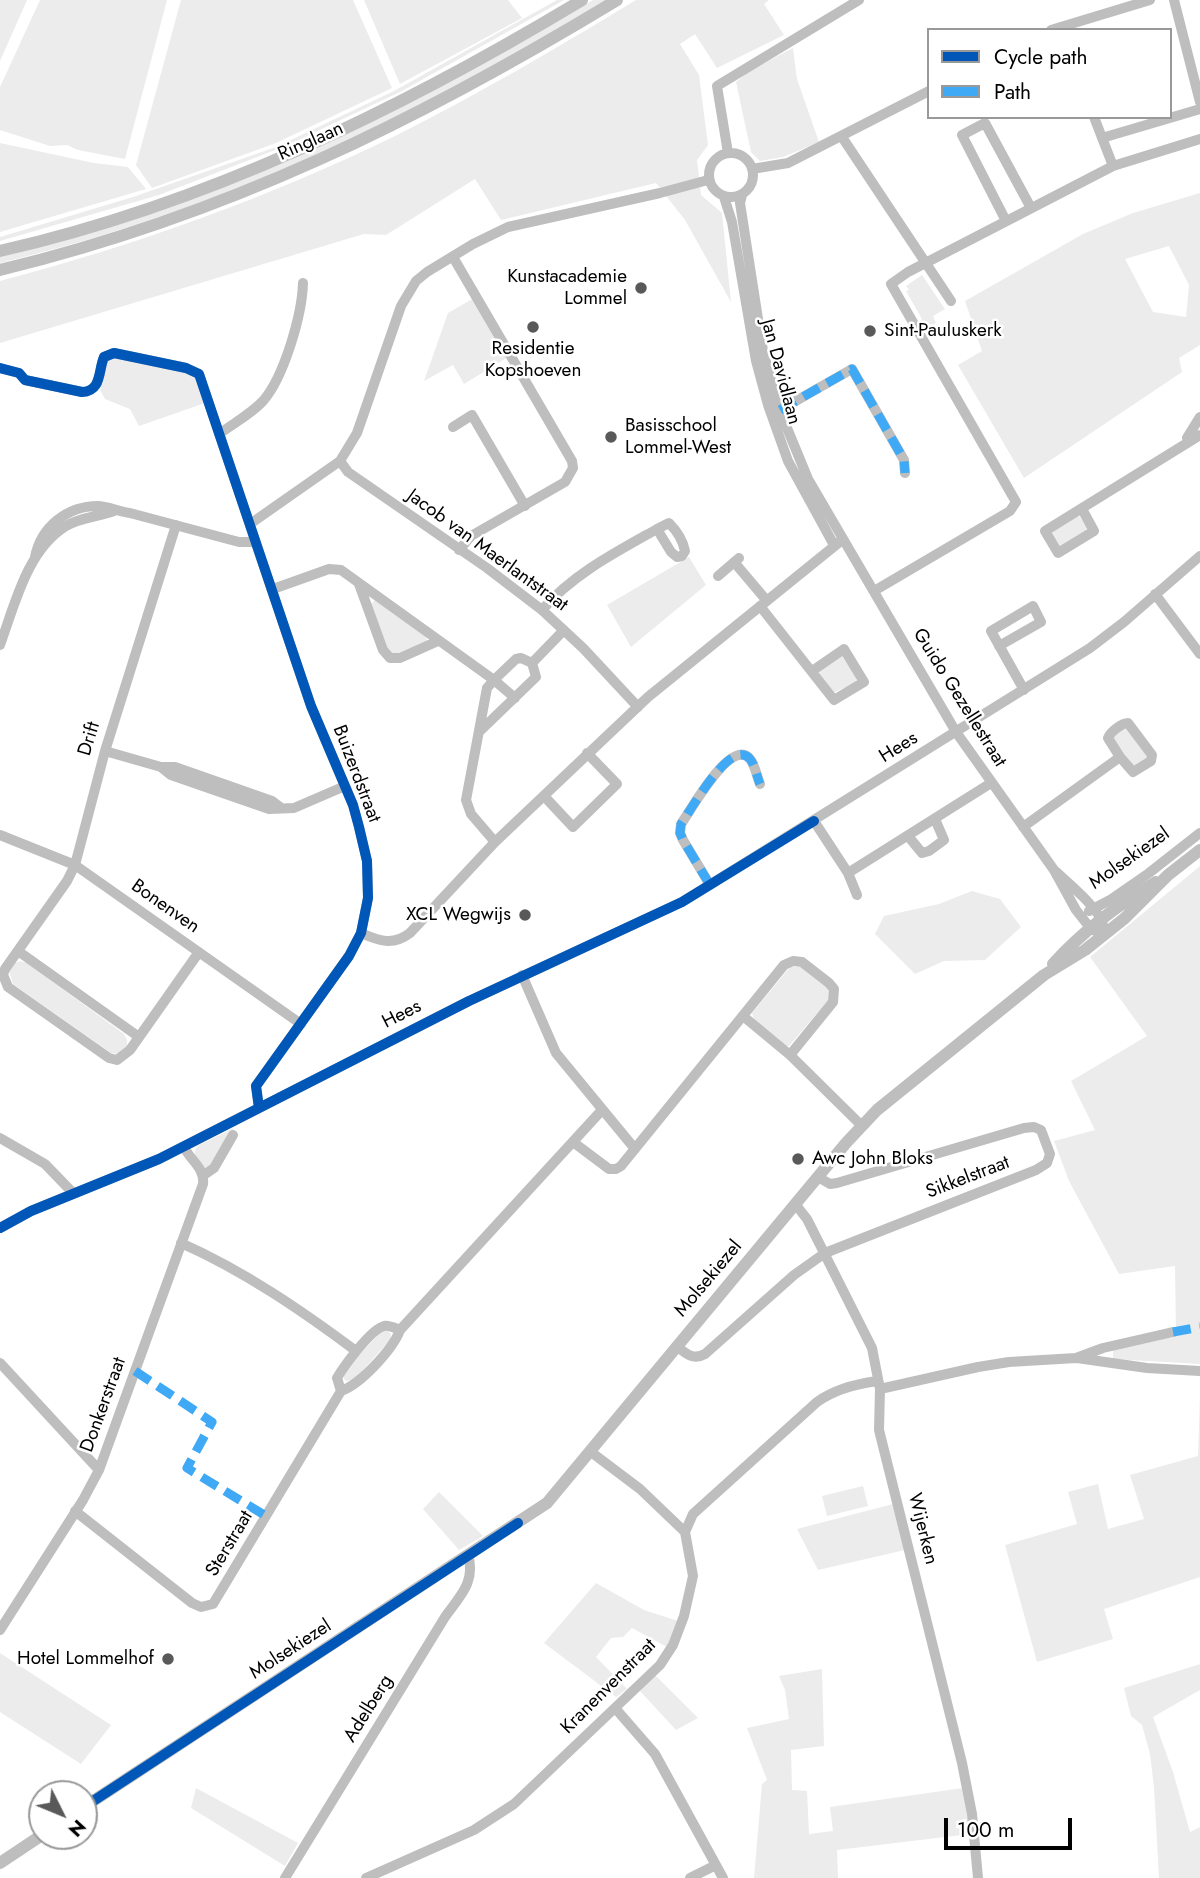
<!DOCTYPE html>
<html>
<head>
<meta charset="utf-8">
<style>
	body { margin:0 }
	#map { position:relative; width:1200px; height:1878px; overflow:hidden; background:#fff; font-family:Jost,sans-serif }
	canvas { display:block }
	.legend { position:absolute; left:927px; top:28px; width:245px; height:91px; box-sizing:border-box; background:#fff; border:2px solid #999; margin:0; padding:9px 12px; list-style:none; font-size:21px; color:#000 }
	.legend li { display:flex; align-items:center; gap:14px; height:35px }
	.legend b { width:35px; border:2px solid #999 }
	.north { position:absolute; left:28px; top:1780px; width:70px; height:70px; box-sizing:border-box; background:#fff; border:2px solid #999; border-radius:50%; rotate:133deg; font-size:19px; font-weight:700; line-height:28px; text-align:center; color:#000 }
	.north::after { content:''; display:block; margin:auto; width:24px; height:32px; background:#595959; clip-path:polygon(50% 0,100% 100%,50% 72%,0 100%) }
	.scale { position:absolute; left:944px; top:1818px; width:128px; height:32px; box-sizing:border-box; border:4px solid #000; border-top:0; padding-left:9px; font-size:21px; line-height:24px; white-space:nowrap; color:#000; -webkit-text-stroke:5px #fff; paint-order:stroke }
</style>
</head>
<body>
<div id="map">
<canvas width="1200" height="1878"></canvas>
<ul class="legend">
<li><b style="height:9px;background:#0057b8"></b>Cycle path</li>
<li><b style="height:9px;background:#3fa9f5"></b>Path</li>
</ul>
<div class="north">N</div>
<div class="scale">100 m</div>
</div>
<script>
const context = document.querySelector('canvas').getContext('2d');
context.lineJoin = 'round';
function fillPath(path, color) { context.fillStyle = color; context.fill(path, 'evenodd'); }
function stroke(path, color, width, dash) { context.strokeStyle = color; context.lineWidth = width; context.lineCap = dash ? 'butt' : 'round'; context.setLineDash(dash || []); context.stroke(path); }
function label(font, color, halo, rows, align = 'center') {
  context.font = font + ' Jost,sans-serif'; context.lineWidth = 5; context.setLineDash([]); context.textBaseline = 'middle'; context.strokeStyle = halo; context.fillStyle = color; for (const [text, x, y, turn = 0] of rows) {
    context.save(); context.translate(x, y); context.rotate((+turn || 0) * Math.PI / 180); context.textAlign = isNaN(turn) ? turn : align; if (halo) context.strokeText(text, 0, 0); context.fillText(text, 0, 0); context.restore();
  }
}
const green = new Path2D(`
	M 0,0 L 27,0 L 0,61 Z
	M 40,0 L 167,0 L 125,159 L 78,150 L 67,145 L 50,146 L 0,130 L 0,87 Z
	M 181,0 L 353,0 L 392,88 L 276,143 L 152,188 L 136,165 Z
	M 364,0 L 508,0 L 522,18 L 400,84 Z
	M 557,0 L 564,0 L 402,91 L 288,145 L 159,195 L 0,241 L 0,237 L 133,197 L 276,147 L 394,91 Z
	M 593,0 L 606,0 C 533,43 460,88 384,125 C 260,184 133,231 0,263 L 0,256 L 286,161 C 393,116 493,59 593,0 Z
	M 636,0 L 769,0 L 764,4 L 784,35 L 717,68 L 695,34 L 680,44 L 699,75 L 708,145 L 697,160 L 701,195 L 722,213 L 731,302 L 685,220 L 656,183 L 501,220 L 475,179 L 386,235 L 364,234 L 0,343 L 0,281 C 136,245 268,198 395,136 C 477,95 557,48 636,0 Z
	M 793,48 L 797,79 L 819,142 L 783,157 L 760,161 L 751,152 L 736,82 L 749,71 Z
	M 0,143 L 94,163 L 128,167 L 146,189 L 0,232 Z
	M 1200,193 L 1200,345 L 1179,358 L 1182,372 L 1024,478 L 958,365 L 982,351 L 965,301 L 1083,234 L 1133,213 ZM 1169,246 L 1189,285 L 1186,317 L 1153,312 L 1125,259 Z
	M 922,275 L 945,309 L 933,316 L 936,323 L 924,331 L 920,321 L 922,319 L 906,291 L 909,290 L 906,286 Z
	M 474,298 L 508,357 L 464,384 L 453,365 L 424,381 L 448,313 Z
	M 114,357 L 192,373 L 197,380 L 205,403 L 139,426 L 130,409 L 105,399 L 100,390 L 107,360 Z
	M 1079,516 L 1087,527 L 1086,531 L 1063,546 L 1059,546 L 1051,535 L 1053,531 Z
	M 689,557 L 706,585 L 631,647 L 607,605 Z
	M 375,600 L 426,635 L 427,643 L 401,656 L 389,655 L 370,605 Z
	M 842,656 L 857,677 L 855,683 L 833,693 L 820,676 L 819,670 Z
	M 1126,727 L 1148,758 L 1133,768 L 1113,737 Z
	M 1200,866 L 1200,1364 L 1113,1359 L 1113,1350 L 1176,1336 L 1175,1266 L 1119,1274 L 1069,1181 L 1054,1141 L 1095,1130 L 1071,1081 L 1147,1036 L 1090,957 Z
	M 972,891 L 1000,899 L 1021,927 L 985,960 L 944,961 L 915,974 L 875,934 L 884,916 L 939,904 Z
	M 20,961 L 27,963 L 124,1034 L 127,1040 L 127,1046 L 118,1054 L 111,1053 L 13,984 L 9,971 L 13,964 Z
	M 790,967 L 802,967 L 828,987 L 830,998 L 789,1046 L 784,1046 L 755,1022 L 752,1013 Z
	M 234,1128 L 214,1164 L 206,1171 L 195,1156 L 195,1150 L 199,1145 Z
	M 386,1329 L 391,1334 L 390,1340 L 355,1379 L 347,1381 L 344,1379 L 344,1372 L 382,1330 Z
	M 1200,1396 L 1200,1577 L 1104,1609 L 1113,1639 L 1037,1662 L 1005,1545 L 1077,1524 L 1068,1492 L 1098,1484 L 1108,1529 L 1144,1519 L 1130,1475 L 1198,1456 Z
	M 863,1486 L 868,1506 L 827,1516 L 822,1496 Z
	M 439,1492 L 483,1536 L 459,1550 L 423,1509 Z
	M 893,1504 L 905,1550 L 818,1570 L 797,1529 Z
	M 596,1583 L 644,1610 L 678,1621 L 667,1647 L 632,1628 L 623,1637 L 611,1638 L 596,1657 L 627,1689 L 616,1697 L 544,1643 Z
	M 0,1653 L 111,1725 L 81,1764 L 0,1712 Z
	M 1200,1664 L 1200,1690 L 1153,1717 L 1173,1772 L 1190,1832 L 1200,1827 L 1200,1878 L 1159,1878 L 1154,1787 L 1150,1754 L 1142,1725 L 1131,1716 L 1124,1688 Z
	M 822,1669 L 824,1746 L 791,1750 L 792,1790 L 807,1791 L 809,1834 L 833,1831 L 830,1807 L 963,1788 L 970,1834 L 837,1850 L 838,1878 L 754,1878 L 762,1784 L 767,1780 L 747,1728 L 789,1719 L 785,1690 L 779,1676 Z
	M 655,1675 L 698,1718 L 676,1730 L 639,1690 Z
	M 196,1788 L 298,1843 L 285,1866 L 191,1808 Z`);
const minor = new Path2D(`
	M 1174,0 L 1200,102
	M 1051,30 L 1150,0
	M 1094,117 L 1113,166
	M 842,137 L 951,301
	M 1102,138 L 1200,109
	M709 175a22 22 0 1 1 44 0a22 22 0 1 1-44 0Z
	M 728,153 L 717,86 L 859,0
	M 752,169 L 788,163 L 929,91
	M 742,195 L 740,203 L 763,351 L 780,411 L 808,479 L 956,732 L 1054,870 L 1076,910 L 1091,929 L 1096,931
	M 724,197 L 732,222 L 756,361 L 768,405 L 788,461 L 834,545
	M 1006,221 L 962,135 L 985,123 L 1031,208
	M 453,257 L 572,461 L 573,468 L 565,482 L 471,536 L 459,550
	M 0,368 L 19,373 L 25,380 L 82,392 C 102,391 98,371 104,357 L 114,353 L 186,368 L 199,374 L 311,706 L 353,805 L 359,827 L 367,861 L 368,898 L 361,933 L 349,956 L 256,1086 L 259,1108
	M 780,410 L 852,369 L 904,460 L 905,473
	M 453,427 L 472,415 L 525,506
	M 219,434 C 234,423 251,414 263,401 C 284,377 302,315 303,283
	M 1188,441 L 1187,438 L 1200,417
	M 340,461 L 348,472 L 487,568 L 542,610 L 583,648 L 638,707
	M 1082,509 L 1094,531 L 1058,553 L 1045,531 L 1200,435
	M 250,524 L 340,461 L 357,433 L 401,306 L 416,281 L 427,272 L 473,244 L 508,227 L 660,193 L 708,180
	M 176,525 L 105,751 L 75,865 L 67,881 L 5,969 L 3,975 L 8,987 L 109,1058 L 117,1060 L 130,1050 L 199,952
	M 35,557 C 41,527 67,506 98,506 C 107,506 120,512 130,513 L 239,542 L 255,542
	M 734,562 L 767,601
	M 718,576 L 739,558
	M 359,584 L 383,650 L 390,658 L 400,658 L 438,641
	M 273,589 L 329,569 L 341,570 L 494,680 L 487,688 L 466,800 L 471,814 L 495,842
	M 874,591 L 1010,511 L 1016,502 L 891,284 L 908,272 L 1113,166 L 1200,139
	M 1155,594 L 1200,654
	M 760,606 L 834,700 L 864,682 L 844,649 L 812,671
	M 542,610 C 573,574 616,552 657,529 L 671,552 L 677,557 L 682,556 L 685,551 C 683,541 676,530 669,523 L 657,529
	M 0,645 C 15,604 27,550 66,526 C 81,517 98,517 114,511
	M 999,646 L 1041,622 L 1033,606 L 991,631 L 1024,690
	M 532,663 L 564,630
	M 479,732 L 536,677 L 532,663 L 521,658 L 516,659 L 494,680 L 515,698
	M 105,751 L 161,767 L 175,767 L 272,801 L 280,807
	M 161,767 L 171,775 L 269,809 L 294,808 L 345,786
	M 544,796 L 573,827 L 617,784 L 587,753
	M 814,821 L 848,873 L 857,895
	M 1023,827 L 1120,757 L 1133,772 L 1151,761 L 1152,755 L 1128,723 C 1122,723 1110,732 1108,738 L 1120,757
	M 0,835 L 75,865 L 301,1024
	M 908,836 L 922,853 L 929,851 L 944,840 L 935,819
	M 1054,870 C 1068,883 1099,908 1103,925
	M 848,873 L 991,783
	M 710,885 L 683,840 L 680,833 L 681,824 C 690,812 731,736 750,759 C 755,765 757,777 760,784
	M 1089,911 L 1110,900 L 1149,873 L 1200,833
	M 361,933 C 379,941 393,946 410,933 L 495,842 L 648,697 L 842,540
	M 18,951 L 139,1037
	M 522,975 L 556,1053 L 635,1149
	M 743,1016 L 790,1055 L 862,1126
	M 0,1138 L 45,1164 L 74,1194
	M 573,1142 L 609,1169 L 616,1169 L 621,1166 L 784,965 L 793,961 L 802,962 L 829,983 L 834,989 L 833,1002 L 790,1055
	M 204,1175 L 214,1168 L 233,1135
	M 796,1205 L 807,1219 L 872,1348 L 880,1389 L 879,1430 L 962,1763 L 972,1814 L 978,1878
	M 0,1228 L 31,1211 L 159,1159 L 469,1001 L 682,902 L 1090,648 L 1124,622 L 1200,556
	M 181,1243 C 244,1271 301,1310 356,1351
	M 400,1330 L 602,1110
	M 678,1347 C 687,1355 694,1360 705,1354 L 794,1275 L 825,1253 L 1036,1170 L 1047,1163 L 1050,1154 L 1041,1130 L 1034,1127 L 1024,1128 L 837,1183 L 830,1184 L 818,1177
	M 1077,1358 L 1147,1368 L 1200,1371
	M 0,1363 L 99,1470
	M 880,1389 L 978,1367 L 1009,1362 L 1076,1358 L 1103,1348 L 1173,1332
	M 75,1511 L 192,1603 L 201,1607 L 213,1604 L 341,1391 C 361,1384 393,1349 400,1330 C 395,1328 389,1325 384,1326 C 371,1329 344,1366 337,1378 L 341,1391
	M 685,1532 L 693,1514 L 817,1402 C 835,1389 855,1384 877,1381
	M 0,1630 L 83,1500 L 99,1470 L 203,1184 C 205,1168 190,1160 184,1147
	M 615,1708 L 655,1754 L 723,1878
	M 285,1878 L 445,1617 C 460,1596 476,1582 468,1555
	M 366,1878 L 474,1830 L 514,1804 L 660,1665 L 673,1645 L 684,1616 L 693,1576 L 685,1532 L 640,1489 L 591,1452
	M 690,1878 L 716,1865`);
const major = new Path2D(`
	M 0,251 C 207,204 401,109 582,0
	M 0,270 C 227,215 419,120 617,0
	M 1053,964 C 1082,932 1119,904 1156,882
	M 84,1807 L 547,1503 L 846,1143 L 877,1110 L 1044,975 L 1085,950 L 1125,918 L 1168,875 L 1200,850
	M 0,1863 L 42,1835`);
const quiet = new Path2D(`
	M 780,410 L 852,369 L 904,460 L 905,473
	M 710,885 L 683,840 L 680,833 L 681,824 C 690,812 731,736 750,759 C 755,765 757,777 760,784
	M 1173,1332 L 1200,1327
	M 135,1371 L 212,1422 L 187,1468 L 266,1516`);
const cycleway = new Path2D(`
	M 0,368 L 19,373 L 25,380 L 82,392 C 102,391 98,371 104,357 L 114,353 L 186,368 L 199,374 L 311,706 L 353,805 L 359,827 L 367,861 L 368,898 L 361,933 L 349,956 L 256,1086 L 259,1108
	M 0,1228 L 31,1211 L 159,1159 L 469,1001 L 682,902 L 814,821
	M 84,1807 L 518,1523`);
const markers = [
	[641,288,7,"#595959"],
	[533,327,7,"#595959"],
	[870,331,7,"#595959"],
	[611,437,7,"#595959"],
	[525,915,7,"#595959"],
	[798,1159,7,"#595959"],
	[168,1659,7,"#595959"]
];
const streetNames = [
	["Ringlaan",311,142,-24],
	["Jan Davidlaan",780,372,75],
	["Jacob van Maerlantstraat",487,551,36],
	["Guido Gezellestraat",959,698,58],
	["Drift",90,739,-73],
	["Hees",899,748,-32],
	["Buizerdstraat",356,774,69],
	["Molsekiezel",1130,859,-35],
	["Bonenven",165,907,35],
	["Hees",402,1015,-27],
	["Sikkelstraat",968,1178,-21],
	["Molsekiezel",709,1279,-50],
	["Donkerstraat",104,1405,-70],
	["Wijerken",922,1529,76],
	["Sterstraat",230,1544,-59],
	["Molsekiezel",291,1650,-33],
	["Kranenvenstraat",609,1687,-45],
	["Adelberg",369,1709,-58]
];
const poiNames = [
	["Kunstacademie",627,277],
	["Lommel",627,299],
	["Sint-Pauluskerk",884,331,"left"],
	["Residentie",533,349,"center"],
	["Kopshoeven",533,371,"center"],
	["Basisschool",625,426,"left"],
	["Lommel-West",625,448,"left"],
	["XCL Wegwijs",511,915],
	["Awc John Bloks",812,1159,"left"],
	["Hotel Lommelhof",154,1659]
];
fillPath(green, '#ececec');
stroke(minor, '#bebebe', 10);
stroke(major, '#bebebe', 12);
stroke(quiet, '#3fa9f5', 9, [18, 9]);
stroke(cycleway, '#0057b8', 10);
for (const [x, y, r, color] of markers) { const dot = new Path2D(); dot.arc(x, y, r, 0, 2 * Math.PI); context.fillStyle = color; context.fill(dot); stroke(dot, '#fff', 2.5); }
label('19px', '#000', '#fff', streetNames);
label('19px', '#000', '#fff', poiNames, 'right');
</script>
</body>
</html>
